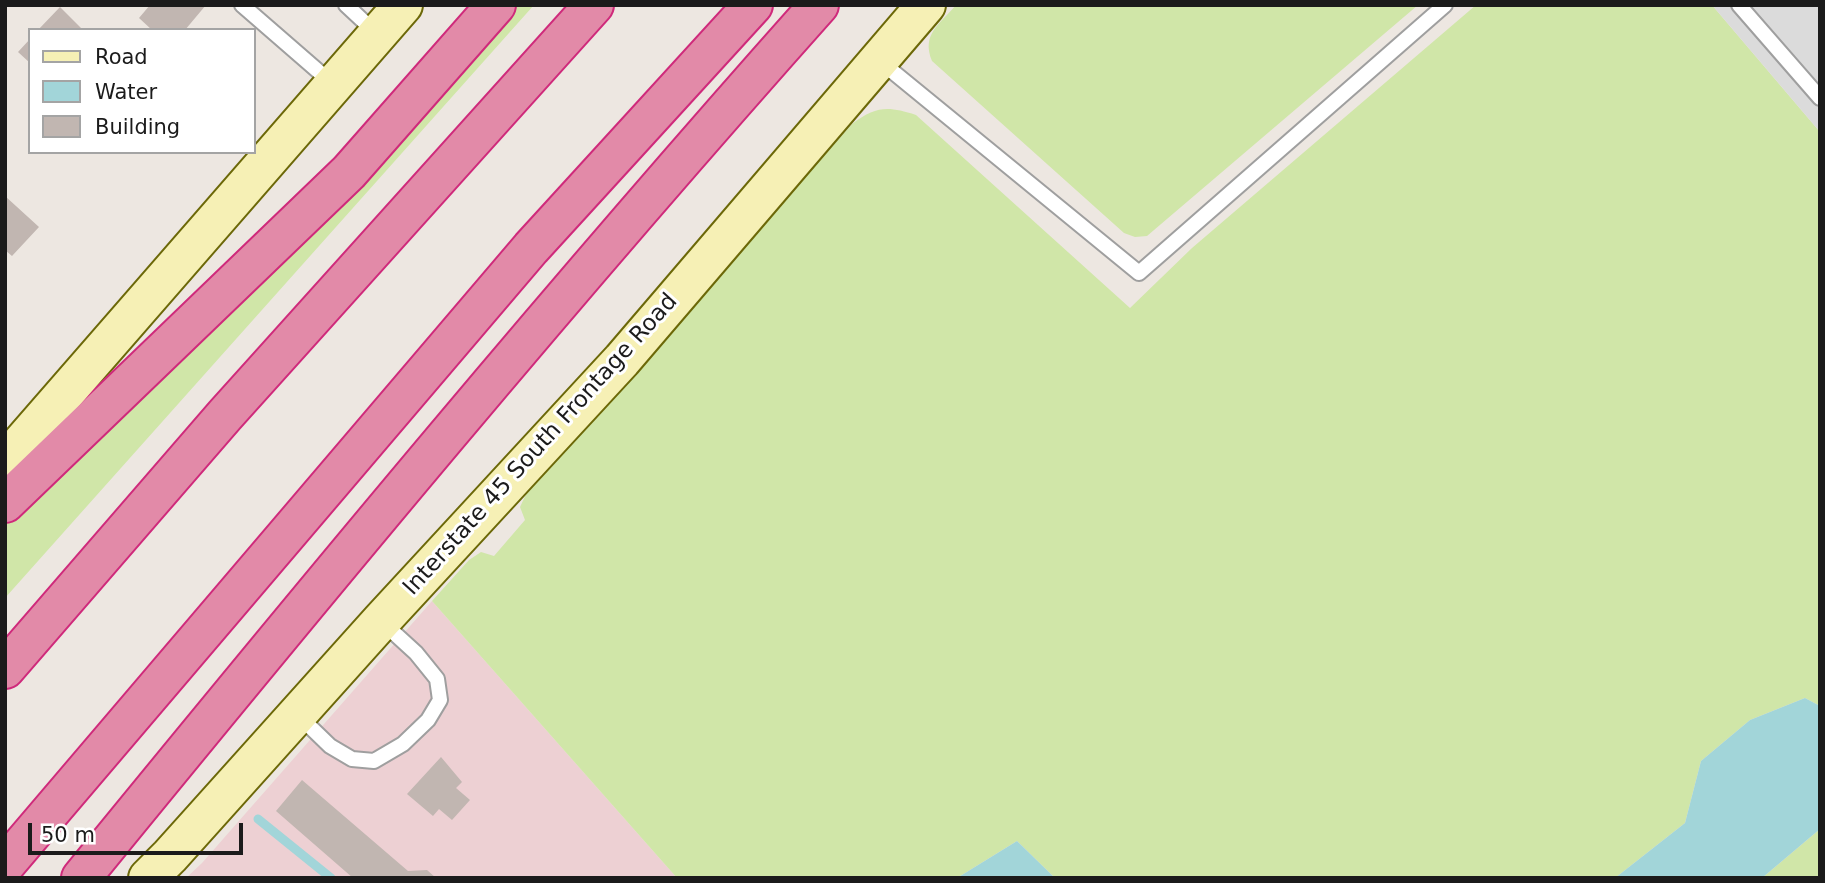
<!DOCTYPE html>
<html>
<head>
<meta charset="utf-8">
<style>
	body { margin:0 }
	#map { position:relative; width:1825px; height:883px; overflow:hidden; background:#ede7e1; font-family:"DejaVu Sans",sans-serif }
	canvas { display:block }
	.frame { position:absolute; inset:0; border:7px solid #1b1b1b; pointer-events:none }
	.legend { position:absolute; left:28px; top:28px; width:228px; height:126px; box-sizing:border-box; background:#fff; border:2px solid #a4a4a4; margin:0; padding:9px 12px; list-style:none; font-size:21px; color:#1b1b1b }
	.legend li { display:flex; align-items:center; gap:14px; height:35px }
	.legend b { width:35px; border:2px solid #a4a4a4 }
	.scale { position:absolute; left:28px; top:823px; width:215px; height:32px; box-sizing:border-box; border:4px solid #1b1b1b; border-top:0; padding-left:9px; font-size:21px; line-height:24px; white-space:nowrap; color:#1b1b1b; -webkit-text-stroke:5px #fff; paint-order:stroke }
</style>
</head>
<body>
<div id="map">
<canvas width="1825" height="883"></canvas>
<div class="frame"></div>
<ul class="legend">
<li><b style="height:9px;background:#f6f0b5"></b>Road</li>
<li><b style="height:19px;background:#a2d5d9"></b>Water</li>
<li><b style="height:19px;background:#c1b6b1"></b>Building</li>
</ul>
<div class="scale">50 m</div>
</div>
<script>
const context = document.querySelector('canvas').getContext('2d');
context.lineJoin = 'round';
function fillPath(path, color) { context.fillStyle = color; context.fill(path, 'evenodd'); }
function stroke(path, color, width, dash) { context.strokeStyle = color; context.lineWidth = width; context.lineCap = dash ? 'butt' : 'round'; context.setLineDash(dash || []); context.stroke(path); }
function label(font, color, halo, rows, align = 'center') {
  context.font = font + ' "DejaVu Sans",sans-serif'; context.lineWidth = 6; context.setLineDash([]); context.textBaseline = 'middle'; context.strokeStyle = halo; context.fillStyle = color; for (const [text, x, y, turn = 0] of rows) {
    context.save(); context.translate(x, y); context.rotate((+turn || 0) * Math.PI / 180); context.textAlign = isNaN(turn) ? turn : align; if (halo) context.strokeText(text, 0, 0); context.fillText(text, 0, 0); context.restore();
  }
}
const commercial = new Path2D(`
	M 432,601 L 677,878 L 186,878 L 202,863 Z`);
const grass = new Path2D(`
	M 504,5 L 534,5 L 5,598 L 5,524 L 158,374 Z
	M 956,5 L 1418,5 L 1147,236 L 1135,237 L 1124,233 L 932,61 C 921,34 940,24 956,5 Z
	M 1476,5 L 1712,5 L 1820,132 L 1820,706 L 1805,698 L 1750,720 L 1701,761 L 1685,823 L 1615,878 L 1055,878 L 1017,841 L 957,878 L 677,878 L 432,601 L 469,560 L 481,552 L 494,556 L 525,520 L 520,507 L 529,488 L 852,124 C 876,106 888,106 916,115 L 1130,308 L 1192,248 Z
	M 1820,829 L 1820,878 L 1762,878 Z`);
const parking = new Path2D(`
	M 1712,5 L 1820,5 L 1820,132 Z`);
const water = new Path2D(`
	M 1805,698 L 1820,706 L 1820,829 L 1762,878 L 1615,878 L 1685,823 L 1701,761 L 1750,720 Z
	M 1017,841 L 1055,878 L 957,878 Z`);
const stream = new Path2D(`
	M 258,819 L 331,878`);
const building = new Path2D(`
	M 150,5 L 206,5 L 185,30 L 152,30 L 139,18 Z
	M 60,7 L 83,30 L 38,30 Z
	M 30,39 L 30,63 L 18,52 Z
	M 5,196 L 39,227 L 12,256 L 5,250 Z
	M 441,757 L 462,782 L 456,788 L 470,800 L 452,820 L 439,809 L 433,816 L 407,794 Z
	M 302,780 L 408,871 L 427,870 L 436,878 L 353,878 L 276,811 Z`);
const service = new Path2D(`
	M 242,5 L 333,84
	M 346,5 L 376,33
	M 1739,5 L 1820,98
	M 881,62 L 1139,273 L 1445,5
	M 299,716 L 330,746 L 352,759 L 374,761 L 403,744 L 428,720 L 440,700 L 437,679 L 416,653 L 381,621`);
const secondary = new Path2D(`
	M 5,462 L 403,5
	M 148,878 L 170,856 L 381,621 L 622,360 L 926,5`);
const motorway = new Path2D(`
	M 5,503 L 349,172 L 496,5
	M 5,669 L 225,415 L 594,5
	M 5,865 L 531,248 L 753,5
	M 81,878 C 322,583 565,290 819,5`);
const streetNames = [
	["Interstate 45 South Frontage Road",541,445,-48]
];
fillPath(commercial, '#edd0d3');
fillPath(grass, '#d0e6a8');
fillPath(parking, '#dbdbdb');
fillPath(water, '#a2d5d9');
stroke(stream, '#a2d5d9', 9);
fillPath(building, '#c1b6b1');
stroke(service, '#9f9f9f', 18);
stroke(secondary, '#6c6808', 42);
stroke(motorway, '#cf2a7b', 42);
stroke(service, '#fff', 14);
stroke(secondary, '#f6f0b5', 38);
stroke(motorway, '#e28aa8', 38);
label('23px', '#1b1b1b', '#fff', streetNames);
</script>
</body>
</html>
